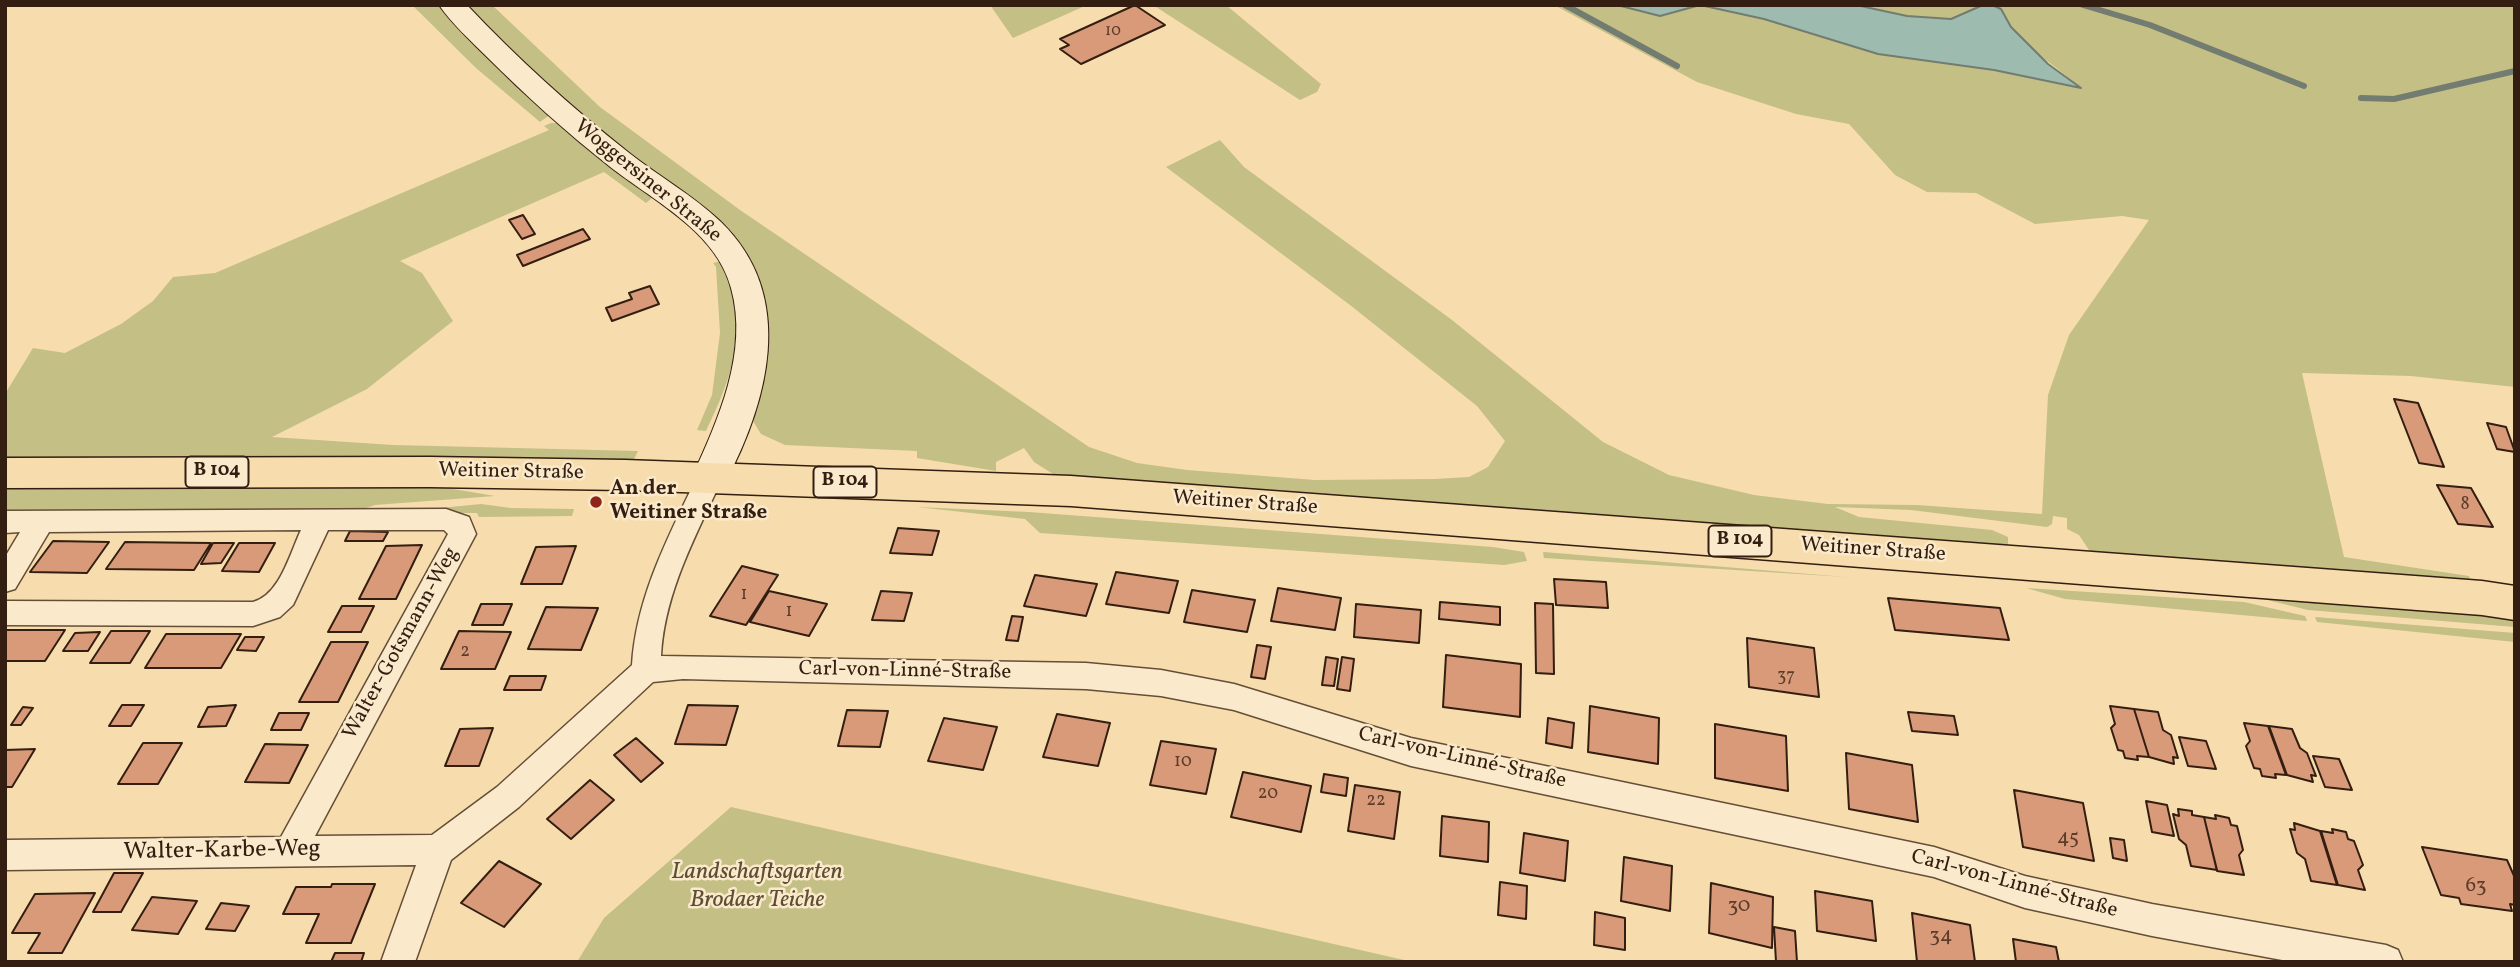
<!DOCTYPE html>
<html>
<head>
<meta charset="utf-8">
<style>
	body { margin:0 }
	#map { position:relative; width:2520px; height:967px; overflow:hidden; background:#f7ddad; font-family:Vollkorn,serif }
	canvas { display:block }
	.frame { position:absolute; inset:0; border:7px solid #331e11; pointer-events:none }
</style>
</head>
<body>
<div id="map">
<canvas width="2520" height="967"></canvas>
<div class="frame"></div>
</div>
<script>
const context = document.querySelector('canvas').getContext('2d');
context.lineJoin = 'round';
function fillPath(path, color) { context.fillStyle = color; context.fill(path, 'evenodd'); }
function stroke(path, color, width, dash) { context.strokeStyle = color; context.lineWidth = width; context.lineCap = dash ? 'butt' : 'round'; context.setLineDash(dash || []); context.stroke(path); }
function label(font, color, halo, rows, align = 'center') {
  context.font = font + ' Vollkorn,serif'; context.lineWidth = 5; context.setLineDash([]); context.textBaseline = 'middle'; context.strokeStyle = halo; context.fillStyle = color; for (const [text, x, y, turn = 0] of rows) {
    context.save(); context.translate(x, y); context.rotate((+turn || 0) * Math.PI / 180); context.textAlign = isNaN(turn) ? turn : align; if (halo) context.strokeText(text, 0, 0); context.fillText(text, 0, 0); context.restore();
  }
}
const green = new Path2D(`
	M 412,5 L 439,5 L 551,114 L 540,122 L 476,68 Z
	M 462,5 L 492,5 L 600,107 L 740,210 L 1089,447 L 1137,463 L 1187,470 L 1315,480 L 1434,479 L 1469,477 L 1488,467 L 1505,441 L 1477,406 L 1350,305 L 1166,167 L 1220,140 L 1244,167 L 1452,320 L 1603,442 L 1669,475 L 1754,495 L 1828,504 L 1917,505 L 2042,514 L 2048,395 L 2069,335 L 2149,220 L 2122,216 L 2035,224 L 1976,193 L 1927,192 L 1895,175 L 1849,124 L 1796,114 L 1697,82 L 1554,5 L 1617,5 L 1660,16 L 1700,5 L 2078,87 C 2059,66 2027,51 2010,26 C 2004,17 2002,10 1993,5 L 2515,5 L 2515,387 L 2411,376 L 2302,373 L 2344,557 L 2469,576 L 2471,582 L 2093,556 L 2079,535 L 2067,529 L 2067,518 L 2053,516 L 2052,524 L 2047,527 L 1911,510 L 1835,507 L 1859,517 L 1992,530 L 2008,537 L 2008,545 L 2002,546 L 1053,474 L 1034,462 L 1024,448 L 996,462 L 996,471 L 917,458 L 917,451 L 785,445 L 761,434 L 753,421 C 766,347 783,287 727,226 L 579,117 Z
	M 990,5 L 1087,5 L 1013,38 Z
	M 1153,5 L 1226,5 L 1321,84 L 1317,92 L 1300,100 Z
	M 1856,5 L 1983,5 L 1951,19 L 1907,16 Z
	M 551,123 L 560,123 L 652,198 L 646,203 L 604,172 L 400,261 L 422,273 L 453,321 L 367,389 L 272,437 L 393,445 L 638,451 L 634,459 L 5,460 L 5,394 L 33,348 L 65,353 L 121,324 L 153,301 L 173,277 L 215,273 L 549,130 L 544,126 Z
	M 721,261 C 755,316 732,378 706,431 L 697,430 L 712,395 L 720,333 L 716,267 L 713,263 Z
	M 5,483 L 417,483 L 495,496 L 375,505 L 349,514 L 5,516 Z
	M 481,504 L 511,508 L 574,509 L 572,516 L 479,517 L 477,513 L 389,513 Z
	M 917,507 L 1029,512 L 1493,547 L 1524,552 L 1527,561 L 1504,565 L 1040,533 L 1025,519 Z
	M 1543,552 L 1544,552 L 1846,577 L 1544,558 Z
	M 2026,588 L 2244,602 L 2305,616 L 2307,621 L 2065,599 Z
	M 2243,594 L 2515,617 L 2515,627 L 2308,610 Z
	M 2315,617 L 2515,633 L 2515,642 L 2317,622 Z
	M 731,807 L 1413,962 L 577,962 L 604,918 Z`);
const water = new Path2D(`
	M 1617,5 L 1856,5 L 1907,16 L 1951,19 L 1983,5 L 1992,5 L 2001,9 L 2011,27 L 2048,64 L 2081,88 L 1994,70 L 1878,54 L 1764,19 L 1700,5 L 1660,16 Z`);
const stream = new Path2D(`
	M 1565,5 L 1677,66
	M 2083,5 L 2150,25 L 2304,86
	M 2361,98 L 2394,99 L 2515,71`);
const building = new Path2D(`
	M 1135,5 L 1165,25 L 1081,64 L 1060,49 L 1069,45 L 1060,39 Z
	M 523,215 L 535,234 L 522,239 L 509,220 Z
	M 583,229 L 590,239 L 523,266 L 517,255 Z
	M 650,286 L 659,304 L 612,321 L 606,308 L 632,299 L 629,293 Z
	M 2394,399 L 2418,403 L 2444,467 L 2419,463 Z
	M 2487,423 L 2506,427 L 2515,452 L 2497,449 Z
	M 2437,485 L 2471,488 L 2493,527 L 2458,524 Z
	M 898,528 L 939,531 L 932,555 L 890,553 Z
	M 350,531 L 388,532 L 383,541 L 345,541 Z
	M 53,541 L 109,542 L 87,573 L 30,572 Z
	M 125,542 L 211,543 L 194,570 L 106,569 Z
	M 213,543 L 234,543 L 221,563 L 201,564 Z
	M 239,543 L 275,543 L 259,572 L 222,571 Z
	M 422,545 L 396,599 L 359,599 L 386,546 Z
	M 576,546 L 562,584 L 521,584 L 536,547 Z
	M 742,566 L 778,575 L 746,625 L 710,616 Z
	M 1116,572 L 1178,581 L 1169,613 L 1106,604 Z
	M 1035,575 L 1097,584 L 1086,616 L 1024,606 Z
	M 1554,579 L 1606,582 L 1608,608 L 1556,605 Z
	M 1278,588 L 1341,598 L 1335,630 L 1271,621 Z
	M 1192,590 L 1255,600 L 1247,632 L 1184,622 Z
	M 769,591 L 827,604 L 809,636 L 750,622 Z
	M 881,591 L 912,593 L 904,621 L 872,620 Z
	M 1888,598 L 2000,608 L 2009,640 L 1895,630 Z
	M 1440,602 L 1500,607 L 1500,625 L 1439,619 Z
	M 1535,603 L 1553,604 L 1554,674 L 1536,673 Z
	M 481,604 L 512,604 L 503,625 L 472,625 Z
	M 1356,604 L 1421,610 L 1419,643 L 1354,637 Z
	M 342,606 L 374,606 L 361,632 L 328,632 Z
	M 546,607 L 598,608 L 581,650 L 528,649 Z
	M 1012,616 L 1023,617 L 1018,641 L 1006,640 Z
	M 5,630 L 65,630 L 45,661 L 5,661 Z
	M 111,631 L 150,631 L 130,663 L 90,663 Z
	M 459,631 L 511,632 L 495,669 L 441,669 Z
	M 100,632 L 88,651 L 63,651 L 75,633 Z
	M 166,634 L 241,634 L 221,668 L 145,668 Z
	M 245,637 L 264,637 L 256,651 L 237,650 Z
	M 1747,638 L 1814,648 L 1819,697 L 1749,687 Z
	M 331,642 L 368,642 L 338,702 L 299,702 Z
	M 1257,645 L 1271,647 L 1265,679 L 1251,677 Z
	M 1446,655 L 1521,664 L 1520,717 L 1443,707 Z
	M 1326,657 L 1338,659 L 1334,686 L 1322,685 Z
	M 1342,657 L 1354,659 L 1350,691 L 1337,689 Z
	M 510,676 L 546,676 L 541,690 L 504,690 Z
	M 122,705 L 144,705 L 131,726 L 109,726 Z
	M 236,705 L 226,726 L 198,727 L 208,707 Z
	M 688,705 L 738,706 L 726,745 L 675,744 Z
	M 1590,706 L 1659,718 L 1658,764 L 1588,752 Z
	M 2110,706 L 2134,709 L 2149,757 L 2137,756 L 2138,760 L 2125,758 L 2123,751 L 2118,750 L 2111,728 L 2115,724 Z
	M 23,707 L 33,708 L 21,725 L 11,725 Z
	M 2134,709 L 2158,712 L 2163,730 L 2171,735 L 2178,758 L 2173,757 L 2174,764 L 2149,757 Z
	M 847,710 L 888,711 L 880,747 L 838,746 Z
	M 1908,712 L 1954,716 L 1958,735 L 1912,731 Z
	M 279,713 L 309,713 L 301,730 L 271,730 Z
	M 1057,714 L 1110,723 L 1098,766 L 1043,757 Z
	M 944,718 L 997,727 L 983,770 L 928,761 Z
	M 1548,718 L 1574,723 L 1572,748 L 1546,743 Z
	M 2244,723 L 2268,726 L 2286,775 L 2275,774 L 2276,778 L 2262,776 L 2260,769 L 2254,768 L 2246,746 L 2250,741 Z
	M 1715,724 L 1786,736 L 1788,791 L 1715,778 Z
	M 2269,726 L 2292,729 L 2300,748 L 2307,753 L 2316,776 L 2311,775 L 2313,782 L 2287,775 Z
	M 493,728 L 479,766 L 445,766 L 460,729 Z
	M 2179,737 L 2206,741 L 2216,769 L 2188,766 Z
	M 636,738 L 663,763 L 641,782 L 614,755 Z
	M 1161,741 L 1216,749 L 1206,794 L 1150,785 Z
	M 143,743 L 182,743 L 158,784 L 118,784 Z
	M 265,744 L 308,745 L 289,783 L 245,782 Z
	M 35,749 L 12,787 L 5,787 L 5,750 Z
	M 1846,753 L 1912,765 L 1918,822 L 1849,809 Z
	M 2313,756 L 2339,759 L 2352,790 L 2325,787 Z
	M 1243,772 L 1311,786 L 1301,832 L 1231,817 Z
	M 1324,774 L 1348,778 L 1346,796 L 1321,792 Z
	M 590,780 L 614,800 L 571,839 L 547,819 Z
	M 1355,785 L 1400,792 L 1394,839 L 1348,831 Z
	M 2014,790 L 2083,803 L 2094,861 L 2023,847 Z
	M 2146,801 L 2167,805 L 2174,836 L 2152,832 Z
	M 2178,809 L 2192,811 L 2192,815 L 2204,817 L 2217,870 L 2191,866 L 2186,845 L 2179,839 L 2173,814 L 2179,816 Z
	M 2215,815 L 2229,818 L 2231,825 L 2237,826 L 2243,850 L 2239,855 L 2244,875 L 2217,871 L 2204,817 L 2216,819 Z
	M 1442,816 L 1489,822 L 1488,862 L 1440,856 Z
	M 2294,823 L 2320,831 L 2337,885 L 2311,881 L 2305,859 L 2297,853 L 2290,829 L 2295,830 Z
	M 2332,829 L 2346,832 L 2348,839 L 2354,841 L 2363,865 L 2358,870 L 2365,890 L 2338,885 L 2321,831 L 2333,833 Z
	M 1524,833 L 1568,841 L 1565,881 L 1520,873 Z
	M 2110,838 L 2124,840 L 2127,861 L 2113,858 Z
	M 2422,847 L 2507,860 L 2515,878 L 2515,905 L 2510,904 L 2512,911 L 2461,904 L 2459,898 L 2441,895 Z
	M 1624,857 L 1672,866 L 1670,911 L 1621,901 Z
	M 499,861 L 541,884 L 504,927 L 461,903 Z
	M 114,873 L 143,873 L 121,912 L 93,912 Z
	M 1500,882 L 1527,886 L 1526,919 L 1498,915 Z
	M 1711,883 L 1773,897 L 1772,948 L 1709,933 Z
	M 332,884 L 375,884 L 351,943 L 306,943 L 319,914 L 283,914 L 296,887 L 331,887 Z
	M 1815,891 L 1872,901 L 1876,941 L 1817,931 Z
	M 95,893 L 62,953 L 28,953 L 40,933 L 12,933 L 35,894 Z
	M 152,897 L 197,901 L 178,934 L 132,930 Z
	M 221,903 L 249,906 L 235,931 L 206,929 Z
	M 1595,912 L 1625,918 L 1625,950 L 1594,945 Z
	M 1912,913 L 1970,925 L 1975,962 L 1917,962 Z
	M 1774,927 L 1795,931 L 1797,962 L 1776,962 Z
	M 2013,939 L 2056,947 L 2059,962 L 2016,962 Z
	M 335,953 L 364,953 L 361,962 L 331,962 Z`);
const street = new Path2D(`
	M 710,467 L 719,470 L 723,477 C 697,533 664,593 661,656 L 1086,663 L 1161,670 L 1234,684 L 1411,738 L 1934,847 L 2025,876 L 2152,904 L 2386,945 L 2398,950 L 2403,962 L 2293,962 L 2152,936 L 2025,908 L 1934,877 L 1411,766 L 1234,710 L 1161,696 L 1086,689 L 683,679 L 653,682 L 519,807 L 451,860 L 415,962 L 381,962 L 416,865 L 5,870 L 5,840 L 281,837 L 448,534 L 444,530 L 328,530 L 293,605 L 280,617 L 253,626 L 5,625 L 5,601 L 253,602 C 280,595 290,553 301,530 L 49,532 L 15,589 L 5,592 L 5,557 L 20,532 L 5,533 L 5,511 L 446,509 L 469,517 L 476,534 L 315,836 L 432,835 L 497,787 L 632,665 C 636,598 668,537 697,477 L 701,470 Z`);
const secondary = new Path2D(`
	M 439,5 L 467,5 C 517,58 571,107 628,152 C 658,176 693,195 721,222 C 798,297 768,403 723,487 L 710,491 L 697,487 L 692,477 C 718,420 749,352 731,288 C 716,231 652,200 609,166 C 566,132 525,95 486,56 C 470,40 452,24 439,5 Z`);
const primary = new Path2D(`
	M 429,457 L 625,460 L 1071,476 L 2482,581 L 2515,586 L 2515,620 L 2482,615 L 1071,506 L 625,490 L 429,487 L 5,488 L 5,458 Z`);
const markers = [
	[596,502,7,"#8f2418"]
];
const farNumbernames = [
	["10",1113,32]
];
const numberNames = [
	["8",2465,506],
	["1",744,596],
	["1",789,613],
	["2",465,653],
	["37",1786,678],
	["10",1183,763],
	["20",1268,795],
	["22",1376,802]
];
const shields = [
	[217,472,63],
	[845,482,63],
	[1740,541,63]
];
const shieldNames = [
	["B 104",217,472],
	["B 104",845,482],
	["B 104",1740,541]
];
const streetNames = [
	["Woggersiner Straße",647,182,39],
	["Weitiner Straße",511,473,1],
	["Weitiner Straße",1245,504,4],
	["Weitiner Straße",1873,551,4],
	["Walter-Gotsmann-Weg",402,644,-61],
	["Carl-von-Linné-Straße",905,672,1],
	["Carl-von-Linné-Straße",1462,759,13],
	["Carl-von-Linné-Straße",2014,885,15]
];
const poiNames = [
	["An der",610,490],
	["Weitiner Straße",610,514]
];
const nearNumbernames = [
	["45",2068,839],
	["63",2476,887],
	["30",1739,907],
	["34",1941,937]
];
const nearStreetnames = [
	["Walter-Karbe-Weg",222,852,-1]
];
const nearParknames = [
	["Landschaftsgarten",757,874],
	["Brodaer Teiche",757,902]
];
fillPath(green, '#c4bf85');
fillPath(water, '#9ebbaf');
stroke(water, '#737c70', 2);
stroke(stream, '#737c70', 6);
fillPath(building, '#d99a7a');
stroke(building, '#331e11', 2);
stroke(street, '#644e38', 3);
stroke(secondary, '#331e11', 2);
stroke(primary, '#331e11', 3);
fillPath(street, '#fae9ca');
fillPath(secondary, '#fae9ca');
fillPath(primary, '#f7ddad');
for (const [x, y, r, color] of markers) { const dot = new Path2D(); dot.arc(x, y, r, 0, 2 * Math.PI); context.fillStyle = color; context.fill(dot); stroke(dot, '#fae9ca', 2.5); }
label('16px', '#5c3d2b', null, farNumbernames);
label('18px', '#5c3d2b', null, numberNames);
for (const [x, y, w] of shields) { const box = new Path2D(); box.roundRect(x - w / 2, y - 15.5, w, 31, 5); context.fillStyle = '#fae9ca'; context.fill(box); stroke(box, '#331e11', 2); }
label('bold 19px', '#331e11', null, shieldNames);
label('21px', '#331e11', '#fae9ca', streetNames);
label('bold 21px', '#331e11', '#fae9ca', poiNames, 'left');
label('21px', '#5c3d2b', null, nearNumbernames);
label('24px', '#331e11', '#fae9ca', nearStreetnames);
label('italic 24px', '#5e4e34', '#fae9ca', nearParknames);
</script>
</body>
</html>
